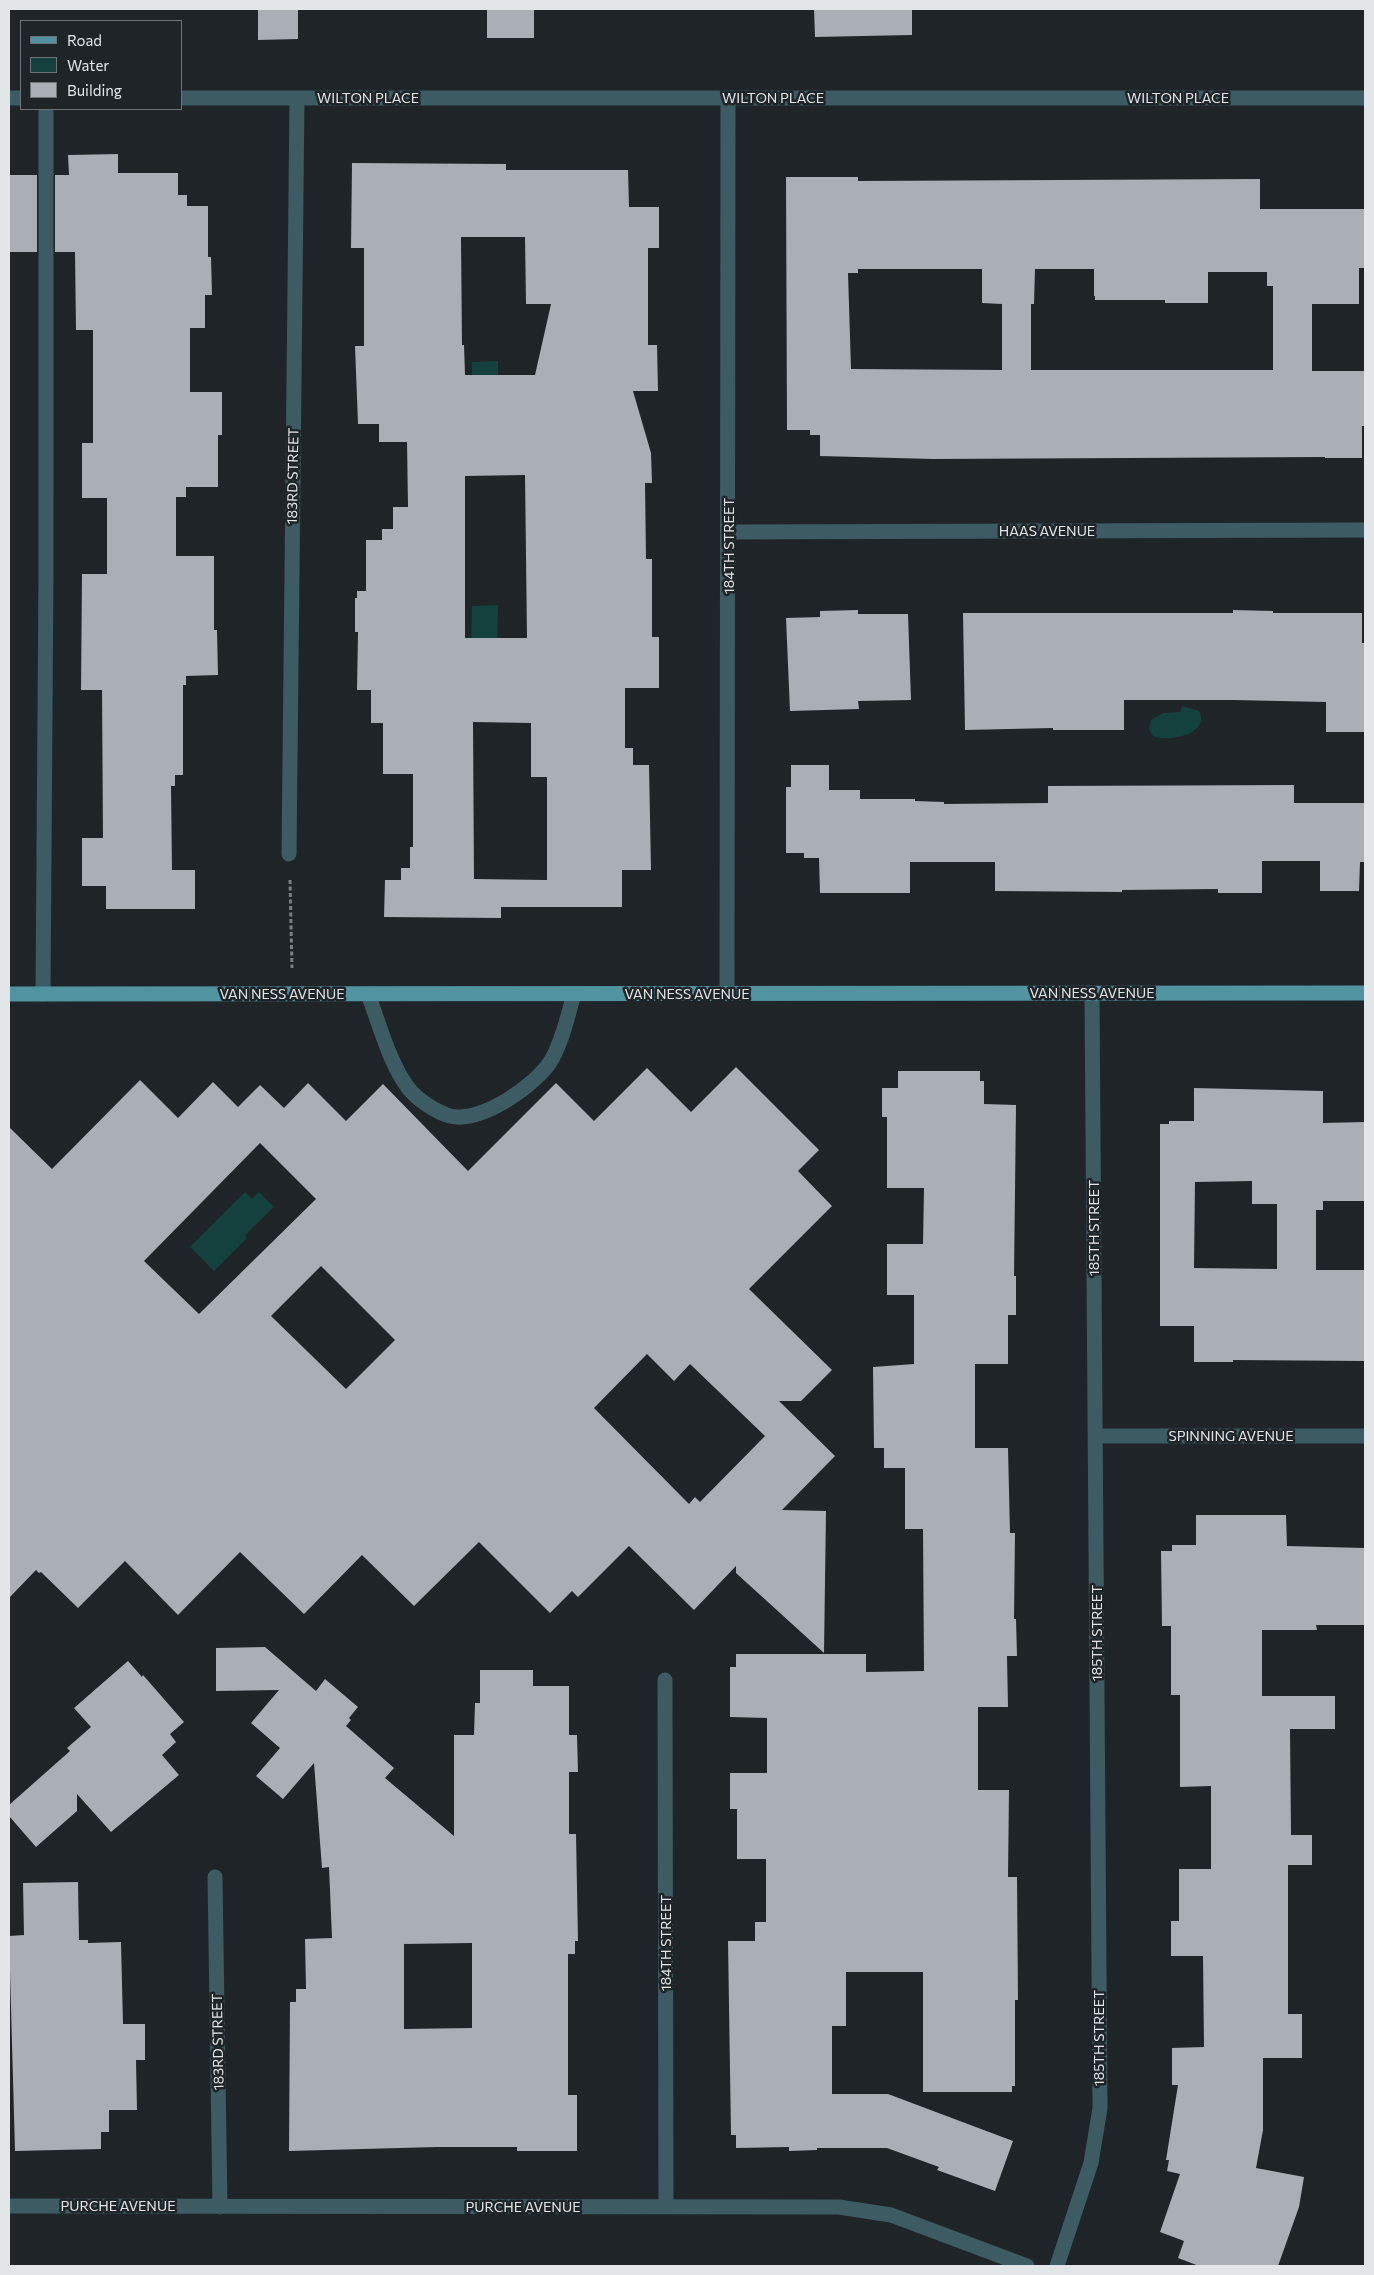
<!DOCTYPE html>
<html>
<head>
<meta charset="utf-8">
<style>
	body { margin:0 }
	#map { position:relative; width:1374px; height:2275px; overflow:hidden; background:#1e2428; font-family:Commissioner,sans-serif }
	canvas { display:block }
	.frame { position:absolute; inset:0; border:10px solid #e2e6e8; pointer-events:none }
	.legend { position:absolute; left:20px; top:20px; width:162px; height:90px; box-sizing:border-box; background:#1e2428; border:1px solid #6c7275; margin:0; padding:6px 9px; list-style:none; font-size:15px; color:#e2e6e8 }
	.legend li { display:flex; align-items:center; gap:10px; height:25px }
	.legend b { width:25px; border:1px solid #6c7275 }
</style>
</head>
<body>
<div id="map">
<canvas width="1374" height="2275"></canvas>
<div class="frame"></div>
<ul class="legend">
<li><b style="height:6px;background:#5293a1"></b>Road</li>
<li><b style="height:14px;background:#14413e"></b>Water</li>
<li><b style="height:14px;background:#aaaeb5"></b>Building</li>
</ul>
</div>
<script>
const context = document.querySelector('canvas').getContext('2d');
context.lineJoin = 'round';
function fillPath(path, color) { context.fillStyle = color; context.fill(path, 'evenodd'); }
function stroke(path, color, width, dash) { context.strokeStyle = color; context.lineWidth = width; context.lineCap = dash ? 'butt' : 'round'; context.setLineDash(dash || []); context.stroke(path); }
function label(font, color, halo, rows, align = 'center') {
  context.font = font + ' Commissioner,sans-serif'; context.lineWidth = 5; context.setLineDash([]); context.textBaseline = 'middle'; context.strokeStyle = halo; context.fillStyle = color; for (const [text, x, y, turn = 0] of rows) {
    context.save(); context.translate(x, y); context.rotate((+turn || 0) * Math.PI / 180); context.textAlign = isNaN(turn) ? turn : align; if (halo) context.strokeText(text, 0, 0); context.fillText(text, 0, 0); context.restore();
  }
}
const water = new Path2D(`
	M 498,361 L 498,425 L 472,405 L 472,362 Z
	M 498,605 L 497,669 L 471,649 L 472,606 Z
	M 1182,706 L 1199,711 C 1211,734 1168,743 1153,736 L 1149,729 L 1151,720 L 1163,713 L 1180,712 Z
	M 245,1192 L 252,1199 L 259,1192 L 274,1207 L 245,1235 L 247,1238 L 214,1271 L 190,1247 Z`);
const building = new Path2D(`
	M 258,9 L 298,9 L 298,39 L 258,40 Z
	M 487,9 L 534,9 L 534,38 L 487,38 Z
	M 814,9 L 912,9 L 912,35 L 815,37 Z
	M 118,154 L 118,173 L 178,173 L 178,195 L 187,195 L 187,206 L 208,206 L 208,257 L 211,257 L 212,295 L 205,295 L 205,328 L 190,328 L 190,392 L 222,392 L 222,435 L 218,435 L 218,487 L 186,487 L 186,497 L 176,497 L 176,556 L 214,556 L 214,630 L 217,630 L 218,675 L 186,676 L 186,685 L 183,685 L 183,775 L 175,775 L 175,786 L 171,786 L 172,870 L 195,870 L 195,909 L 106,909 L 106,886 L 82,886 L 82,838 L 103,838 L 102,690 L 81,690 L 82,574 L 107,574 L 107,498 L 82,498 L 82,443 L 93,443 L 93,330 L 76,330 L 75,252 L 55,252 L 55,175 L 69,175 L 68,155 Z
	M 352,163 L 506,164 L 506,170 L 628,170 L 629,207 L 659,207 L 659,248 L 648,248 L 648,345 L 657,345 L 658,391 L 633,391 L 651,453 L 652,483 L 645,483 L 646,559 L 652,559 L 652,637 L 659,637 L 659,688 L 625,688 L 625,748 L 633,748 L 633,765 L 649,765 L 651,870 L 622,870 L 622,907 L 501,907 L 501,918 L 384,917 L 385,880 L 401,880 L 401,868 L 410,868 L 410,847 L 413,847 L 413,774 L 383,774 L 383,723 L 371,723 L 371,690 L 357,690 L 358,632 L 355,632 L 355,598 L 357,598 L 357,591 L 366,591 L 366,540 L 382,540 L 382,529 L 393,529 L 393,507 L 408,507 L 407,442 L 379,442 L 379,424 L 358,424 L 355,346 L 364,346 L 364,248 L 351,248 ZM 461,237 L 525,237 L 526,304 L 551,304 L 535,375 L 465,375 L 464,345 L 462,345 ZM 525,475 L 527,638 L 465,638 L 465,476 ZM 473,722 L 531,723 L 531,777 L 547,777 L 547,880 L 474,879 Z
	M 9,175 L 37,175 L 37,252 L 9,252 Z
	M 786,177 L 858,177 L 858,181 L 1260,179 L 1260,209 L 1365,209 L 1365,268 L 1359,268 L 1359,304 L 1312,304 L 1312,371 L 1365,371 L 1365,426 L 1362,426 L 1362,458 L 1325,458 L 1325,457 L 933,459 L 820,456 L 820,435 L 810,435 L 810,430 L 787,430 ZM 858,269 L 982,269 L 982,303 L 1002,304 L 1002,370 L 851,369 L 848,273 L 858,273 ZM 1035,269 L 1094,269 L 1094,296 L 1095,296 L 1095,300 L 1165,300 L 1165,303 L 1208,303 L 1208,272 L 1267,272 L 1267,286 L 1273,286 L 1273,370 L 1031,370 L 1031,304 L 1034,304 Z
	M 858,610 L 858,614 L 908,614 L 911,700 L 858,701 L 859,709 L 790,711 L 786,618 L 820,617 L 820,611 Z
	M 1233,610 L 1273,611 L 1273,613 L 1362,613 L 1362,643 L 1365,643 L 1365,732 L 1326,732 L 1326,702 L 1233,700 L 1124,700 L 1124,730 L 1053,730 L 1053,728 L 965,730 L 963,613 L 1233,613 Z
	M 791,765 L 829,765 L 829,790 L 860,790 L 860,799 L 915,799 L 915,801 L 944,802 L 944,804 L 1048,803 L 1048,786 L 1294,785 L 1294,803 L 1365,803 L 1365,862 L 1360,862 L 1359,891 L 1320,891 L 1320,861 L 1262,861 L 1262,893 L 1218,893 L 1218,889 L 1122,890 L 1122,892 L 995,891 L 995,862 L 910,862 L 910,893 L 820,893 L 819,858 L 804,858 L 804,853 L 786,853 L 786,787 L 791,787 Z
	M 736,1067 L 819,1150 L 798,1171 L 832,1206 L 749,1289 L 832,1370 L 801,1401 L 779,1401 L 835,1456 L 782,1510 L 826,1511 L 824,1653 L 736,1573 L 736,1566 L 694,1610 L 629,1546 L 578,1597 L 572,1591 L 550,1613 L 479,1542 L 414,1606 L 362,1555 L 304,1614 L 240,1552 L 178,1615 L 125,1561 L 78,1608 L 41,1572 L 39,1573 L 36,1570 L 9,1598 L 9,1127 L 52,1169 L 140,1080 L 178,1118 L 213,1082 L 238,1107 L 260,1085 L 284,1108 L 308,1083 L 346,1121 L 383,1084 L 468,1171 L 556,1083 L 594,1121 L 647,1068 L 691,1112 ZM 260,1143 L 316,1199 L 199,1314 L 144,1261 ZM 321,1266 L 395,1340 L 346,1389 L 271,1316 ZM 647,1354 L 674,1381 L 690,1364 L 765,1436 L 700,1502 L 695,1497 L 689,1504 L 594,1408 Z
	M 898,1071 L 980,1071 L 980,1081 L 984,1081 L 984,1104 L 1016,1105 L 1014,1276 L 1016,1276 L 1016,1315 L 1008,1315 L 1008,1364 L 975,1364 L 975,1448 L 1008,1448 L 1010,1533 L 1015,1533 L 1014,1619 L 1016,1619 L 1017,1656 L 1007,1656 L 1008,1707 L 978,1707 L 978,1790 L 1009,1790 L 1008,1877 L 1017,1877 L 1018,2000 L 1015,2000 L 1015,2086 L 1012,2086 L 1012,2092 L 923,2092 L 923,1972 L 846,1972 L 846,2026 L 832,2026 L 832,2094 L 888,2094 L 1013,2141 L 995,2191 L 937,2170 L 939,2167 L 887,2148 L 817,2148 L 817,2150 L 789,2151 L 789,2147 L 736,2148 L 736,2135 L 731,2135 L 728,1941 L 755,1941 L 755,1922 L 766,1922 L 766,1859 L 737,1859 L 737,1809 L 730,1809 L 730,1773 L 767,1773 L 767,1718 L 730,1717 L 730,1667 L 736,1667 L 736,1654 L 866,1654 L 866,1672 L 924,1671 L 923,1529 L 905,1529 L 905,1468 L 884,1468 L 884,1448 L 874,1448 L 873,1367 L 914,1364 L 914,1295 L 887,1295 L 887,1244 L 923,1244 L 924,1188 L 887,1188 L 887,1117 L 882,1117 L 882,1088 L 898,1088 Z
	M 1194,1088 L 1323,1091 L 1323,1123 L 1365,1122 L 1365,1201 L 1323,1201 L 1323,1210 L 1316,1210 L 1316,1270 L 1365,1270 L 1365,1361 L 1233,1360 L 1233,1362 L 1194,1362 L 1194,1326 L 1160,1326 L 1160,1124 L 1169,1124 L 1169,1121 L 1194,1121 ZM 1252,1181 L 1252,1204 L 1277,1204 L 1277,1269 L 1194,1268 L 1195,1182 Z
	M 1196,1515 L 1286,1515 L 1287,1546 L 1365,1548 L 1365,1625 L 1316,1625 L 1317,1630 L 1262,1630 L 1262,1696 L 1335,1696 L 1335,1729 L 1290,1729 L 1291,1835 L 1312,1835 L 1312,1865 L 1288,1865 L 1288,2014 L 1302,2014 L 1302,2058 L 1263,2058 L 1263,2130 L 1256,2168 L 1304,2177 L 1299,2207 L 1278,2266 L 1199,2266 L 1178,2258 L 1184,2241 L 1160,2232 L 1180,2174 L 1167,2171 L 1169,2160 L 1166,2160 L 1178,2085 L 1172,2085 L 1172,2048 L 1204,2047 L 1203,1956 L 1171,1956 L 1171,1921 L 1179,1921 L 1179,1869 L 1211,1869 L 1211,1786 L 1180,1787 L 1180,1695 L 1171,1695 L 1171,1626 L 1162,1626 L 1161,1551 L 1172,1551 L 1172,1545 L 1196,1545 Z
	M 265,1647 L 316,1691 L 325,1679 L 358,1707 L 349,1718 L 351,1720 L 346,1726 L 394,1768 L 385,1778 L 454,1836 L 454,1735 L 474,1735 L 475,1703 L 480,1703 L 480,1670 L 533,1670 L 533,1686 L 569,1686 L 569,1735 L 577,1735 L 578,1772 L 569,1772 L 569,1834 L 576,1834 L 578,1941 L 575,1941 L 575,1954 L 568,1954 L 568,2095 L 577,2095 L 577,2151 L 517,2151 L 517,2147 L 437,2147 L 289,2151 L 290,2002 L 296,2002 L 296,1989 L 306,1989 L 305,1939 L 332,1938 L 329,1867 L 322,1868 L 314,1763 L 283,1799 L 256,1776 L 280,1748 L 251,1723 L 279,1690 L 216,1691 L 216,1648 ZM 472,1943 L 472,2028 L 404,2029 L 404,1944 Z
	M 128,1661 L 142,1677 L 143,1675 L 184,1722 L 170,1734 L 176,1742 L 162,1755 L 179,1775 L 111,1832 L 77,1794 L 77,1811 L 36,1847 L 9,1816 L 9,1805 L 70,1751 L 67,1748 L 91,1727 L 74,1708 Z
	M 78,1882 L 79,1940 L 88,1940 L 88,1943 L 121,1942 L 123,2024 L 145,2024 L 145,2060 L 136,2060 L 137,2110 L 109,2110 L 109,2132 L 101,2132 L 101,2149 L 15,2151 L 9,1936 L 24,1935 L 23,1883 Z`);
const path = new Path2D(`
	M 290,880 L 292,968`);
const minor = new Path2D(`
	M 9,98 L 21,98
	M 181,98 L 1365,98
	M 729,532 L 1365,530
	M 289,854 L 297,98
	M 43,994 L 46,573 L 46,109
	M 368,994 C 379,1023 390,1065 409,1089 C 418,1100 436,1112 450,1116 C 481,1124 538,1084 552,1059 C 563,1039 568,1015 574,994
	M 727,994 L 728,98
	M 1096,1436 L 1365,1436
	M 665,1680 L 666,2207
	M 215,1877 L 220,2207
	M 9,2206 L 839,2207 L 891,2215 L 1027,2266
	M 1057,2266 L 1091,2163 L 1100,2108 L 1092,993`);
const major = new Path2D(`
	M 9,994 L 1365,993`);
const streetNames = [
	["WILTON PLACE",368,98],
	["WILTON PLACE",773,98],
	["WILTON PLACE",1178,98],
	["183RD STREET",293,476,-89],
	["HAAS AVENUE",1047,531],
	["184TH STREET",729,546,-90],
	["VAN NESS AVENUE",1092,993],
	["VAN NESS AVENUE",282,994],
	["VAN NESS AVENUE",687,994],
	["185TH STREET",1094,1228,-90],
	["SPINNING AVENUE",1231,1436],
	["185TH STREET",1097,1633,-90],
	["184TH STREET",666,1943,-90],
	["185TH STREET",1099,2038,-90],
	["183RD STREET",218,2042,-91],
	["PURCHE AVENUE",118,2206],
	["PURCHE AVENUE",523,2207]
];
fillPath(water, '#14413e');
fillPath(building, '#aaaeb5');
stroke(path, '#797e81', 3, [4, 2.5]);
stroke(minor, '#3d5b62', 15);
stroke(major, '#5293a1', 15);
label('14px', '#e2e6e8', '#1e2428', streetNames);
</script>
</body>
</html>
